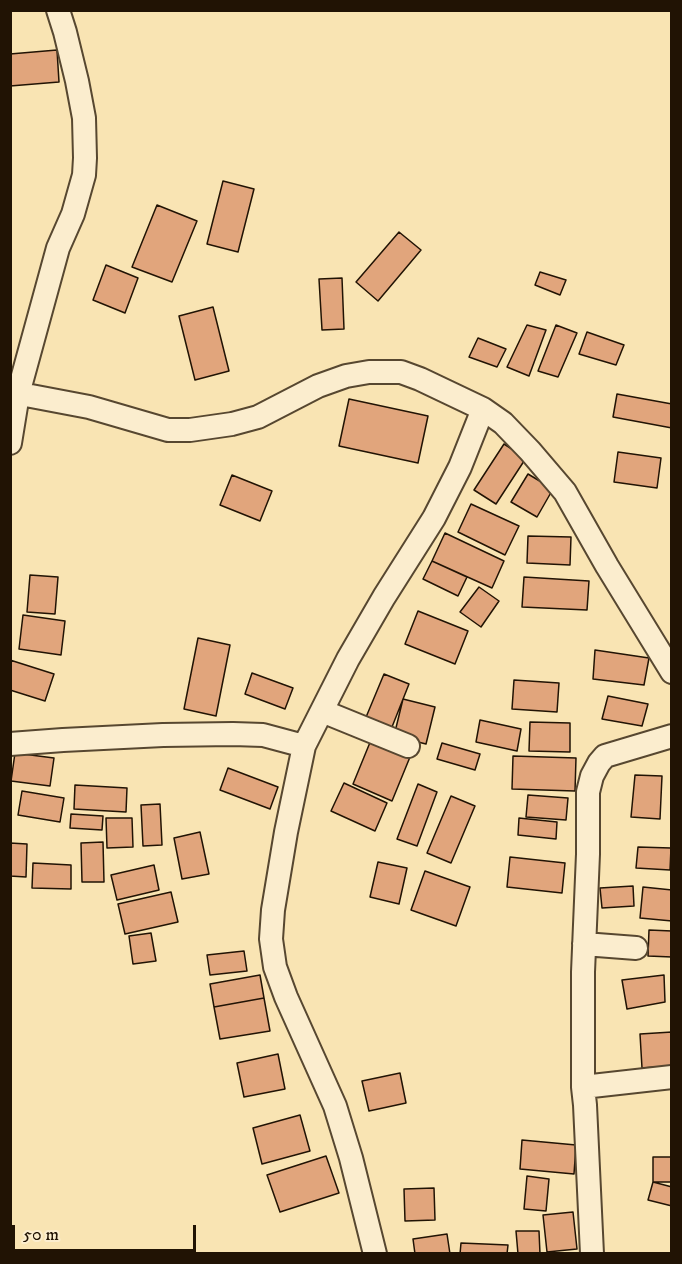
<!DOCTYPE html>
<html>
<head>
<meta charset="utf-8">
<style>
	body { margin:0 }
	#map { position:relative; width:682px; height:1264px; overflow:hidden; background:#f9e4b3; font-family:"IM FELL DW Pica",serif }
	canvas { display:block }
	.frame { position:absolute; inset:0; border:12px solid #211304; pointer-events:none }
	.scale { position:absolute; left:12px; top:1225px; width:184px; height:27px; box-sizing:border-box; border:3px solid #211304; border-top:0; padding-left:8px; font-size:18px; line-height:21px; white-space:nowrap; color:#211304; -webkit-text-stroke:4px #fbedce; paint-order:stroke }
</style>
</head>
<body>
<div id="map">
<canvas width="682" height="1264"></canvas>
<div class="frame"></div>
<div class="scale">50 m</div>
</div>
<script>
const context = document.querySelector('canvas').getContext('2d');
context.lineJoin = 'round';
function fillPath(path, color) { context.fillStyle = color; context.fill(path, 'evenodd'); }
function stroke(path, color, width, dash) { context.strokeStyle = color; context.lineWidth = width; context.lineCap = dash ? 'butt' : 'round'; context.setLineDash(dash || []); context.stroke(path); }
const building = new Path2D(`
	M 57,50 L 59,82 L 10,86 L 10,54 Z
	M 223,181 L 254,189 L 238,252 L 207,244 Z
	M 157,205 L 197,221 L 172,282 L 132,267 Z
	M 399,232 L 421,250 L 378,301 L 356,282 Z
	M 106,265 L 138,278 L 125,313 L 93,300 Z
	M 540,272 L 566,280 L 560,295 L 535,285 Z
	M 342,278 L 344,329 L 322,330 L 319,279 Z
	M 213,307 L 229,371 L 195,380 L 179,316 Z
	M 527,325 L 546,330 L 529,376 L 507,367 Z
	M 556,325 L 577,333 L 558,377 L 538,371 Z
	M 587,332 L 624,345 L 616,365 L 579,354 Z
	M 478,338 L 506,349 L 497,367 L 469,357 Z
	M 617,394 L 672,404 L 672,428 L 613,417 Z
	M 349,399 L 428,416 L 418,463 L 339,446 Z
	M 504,444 L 526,458 L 496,504 L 474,490 Z
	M 618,452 L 661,458 L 657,488 L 614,482 Z
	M 528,474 L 553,489 L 537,517 L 511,502 Z
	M 232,475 L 272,491 L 260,521 L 220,505 Z
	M 471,504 L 519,526 L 505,555 L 458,532 Z
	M 445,533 L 504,561 L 492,588 L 432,561 Z
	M 528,536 L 571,537 L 570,565 L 527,563 Z
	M 432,561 L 467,577 L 458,596 L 423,579 Z
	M 30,575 L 58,577 L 55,614 L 27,612 Z
	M 524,577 L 589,581 L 587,610 L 522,607 Z
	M 479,587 L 499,601 L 481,627 L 460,612 Z
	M 418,611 L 468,631 L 455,664 L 405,644 Z
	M 23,615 L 65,621 L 61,655 L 19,649 Z
	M 198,638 L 230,645 L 216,716 L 184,709 Z
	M 595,650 L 649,658 L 644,685 L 593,679 Z
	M 10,660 L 54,674 L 45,701 L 10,690 Z
	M 252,673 L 293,688 L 285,709 L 245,694 Z
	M 384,674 L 409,684 L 390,732 L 364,722 Z
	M 514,680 L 559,683 L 557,712 L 512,709 Z
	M 608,696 L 648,704 L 642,726 L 602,719 Z
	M 403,699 L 435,707 L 426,744 L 394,736 Z
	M 480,720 L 521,729 L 517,751 L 476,742 Z
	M 530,722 L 570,723 L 570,752 L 529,751 Z
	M 371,740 L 410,757 L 392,801 L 353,784 Z
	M 442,743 L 480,754 L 475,770 L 437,759 Z
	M 15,753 L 54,758 L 50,786 L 11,781 Z
	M 513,756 L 576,758 L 575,791 L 512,789 Z
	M 228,768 L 278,787 L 270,809 L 220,790 Z
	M 635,775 L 662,776 L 660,819 L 631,817 Z
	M 344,783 L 387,803 L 375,831 L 331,811 Z
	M 418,784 L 437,792 L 417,846 L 397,839 Z
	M 75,785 L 127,788 L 126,812 L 74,809 Z
	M 22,791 L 64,798 L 60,822 L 18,815 Z
	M 528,795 L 568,798 L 566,820 L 526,817 Z
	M 451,796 L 475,806 L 451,863 L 427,853 Z
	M 160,804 L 162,845 L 143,846 L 141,805 Z
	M 71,814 L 103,816 L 102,830 L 70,828 Z
	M 106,818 L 132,818 L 133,847 L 107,848 Z
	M 519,818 L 557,822 L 556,839 L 518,835 Z
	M 200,832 L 209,874 L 182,879 L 174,838 Z
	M 103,842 L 104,882 L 82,882 L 81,843 Z
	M 10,843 L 27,844 L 26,877 L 10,876 Z
	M 638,847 L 671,848 L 670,870 L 636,868 Z
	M 510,857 L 565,863 L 562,893 L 507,887 Z
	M 378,862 L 407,868 L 399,904 L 370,897 Z
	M 33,863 L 71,865 L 71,889 L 32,888 Z
	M 154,865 L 159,890 L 117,900 L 111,875 Z
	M 425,871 L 470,887 L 456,926 L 411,910 Z
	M 633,886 L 634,906 L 602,908 L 600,888 Z
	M 643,887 L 672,890 L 672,921 L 640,918 Z
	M 171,892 L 178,922 L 125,934 L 118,904 Z
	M 649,930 L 672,931 L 672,957 L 648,956 Z
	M 151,933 L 156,961 L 133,964 L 129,936 Z
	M 244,951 L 247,971 L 210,975 L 207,955 Z
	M 260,975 L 264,998 L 214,1007 L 210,984 Z
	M 664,975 L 665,1002 L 627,1009 L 622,980 Z
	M 264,998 L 270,1031 L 220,1039 L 214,1007 Z
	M 672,1032 L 672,1066 L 642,1068 L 640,1034 Z
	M 278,1054 L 285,1089 L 244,1097 L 237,1063 Z
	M 400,1073 L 406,1103 L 369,1111 L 362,1081 Z
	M 300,1115 L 310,1151 L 262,1164 L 253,1128 Z
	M 522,1140 L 576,1145 L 574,1174 L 520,1169 Z
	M 326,1156 L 339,1193 L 280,1212 L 267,1175 Z
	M 653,1157 L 672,1157 L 672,1182 L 653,1182 Z
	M 527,1176 L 549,1179 L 546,1211 L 524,1209 Z
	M 653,1182 L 672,1187 L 672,1206 L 648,1200 Z
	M 434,1188 L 435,1220 L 405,1221 L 404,1189 Z
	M 573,1212 L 577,1249 L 547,1252 L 543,1215 Z
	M 516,1231 L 539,1231 L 540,1254 L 518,1254 Z
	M 447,1234 L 450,1254 L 415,1254 L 413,1239 Z
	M 461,1243 L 508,1245 L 507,1254 L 460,1254 Z`);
const minor = new Path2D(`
	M 10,392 L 89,407 L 168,430 L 190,430 L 232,424 L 258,417 L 318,386 L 346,376 L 369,372 L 401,372 L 420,379 L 483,409 L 503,423 L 530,451 L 565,492 L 607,566 L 672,672
	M 10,443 L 18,394 L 58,248 L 73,214 L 84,175 L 85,158 L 84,118 L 77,81 L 65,32 L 58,10
	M 322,711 L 408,746
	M 10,744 L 63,740 L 163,735 L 233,734 L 263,735 L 304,746
	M 584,944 L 636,948
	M 583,1087 L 672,1077
	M 375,1254 L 351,1158 L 335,1106 L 286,997 L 275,967 L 271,939 L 273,910 L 286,832 L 304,746 L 348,659 L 384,597 L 434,518 L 460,467 L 483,409
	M 592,1254 L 585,1105 L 583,1087 L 583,972 L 588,854 L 588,792 L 592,776 L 599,763 L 605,756 L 672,736`);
fillPath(building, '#e1a57c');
stroke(building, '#211304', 1.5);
stroke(minor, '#574730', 26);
stroke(minor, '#fbedce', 22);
</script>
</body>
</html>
